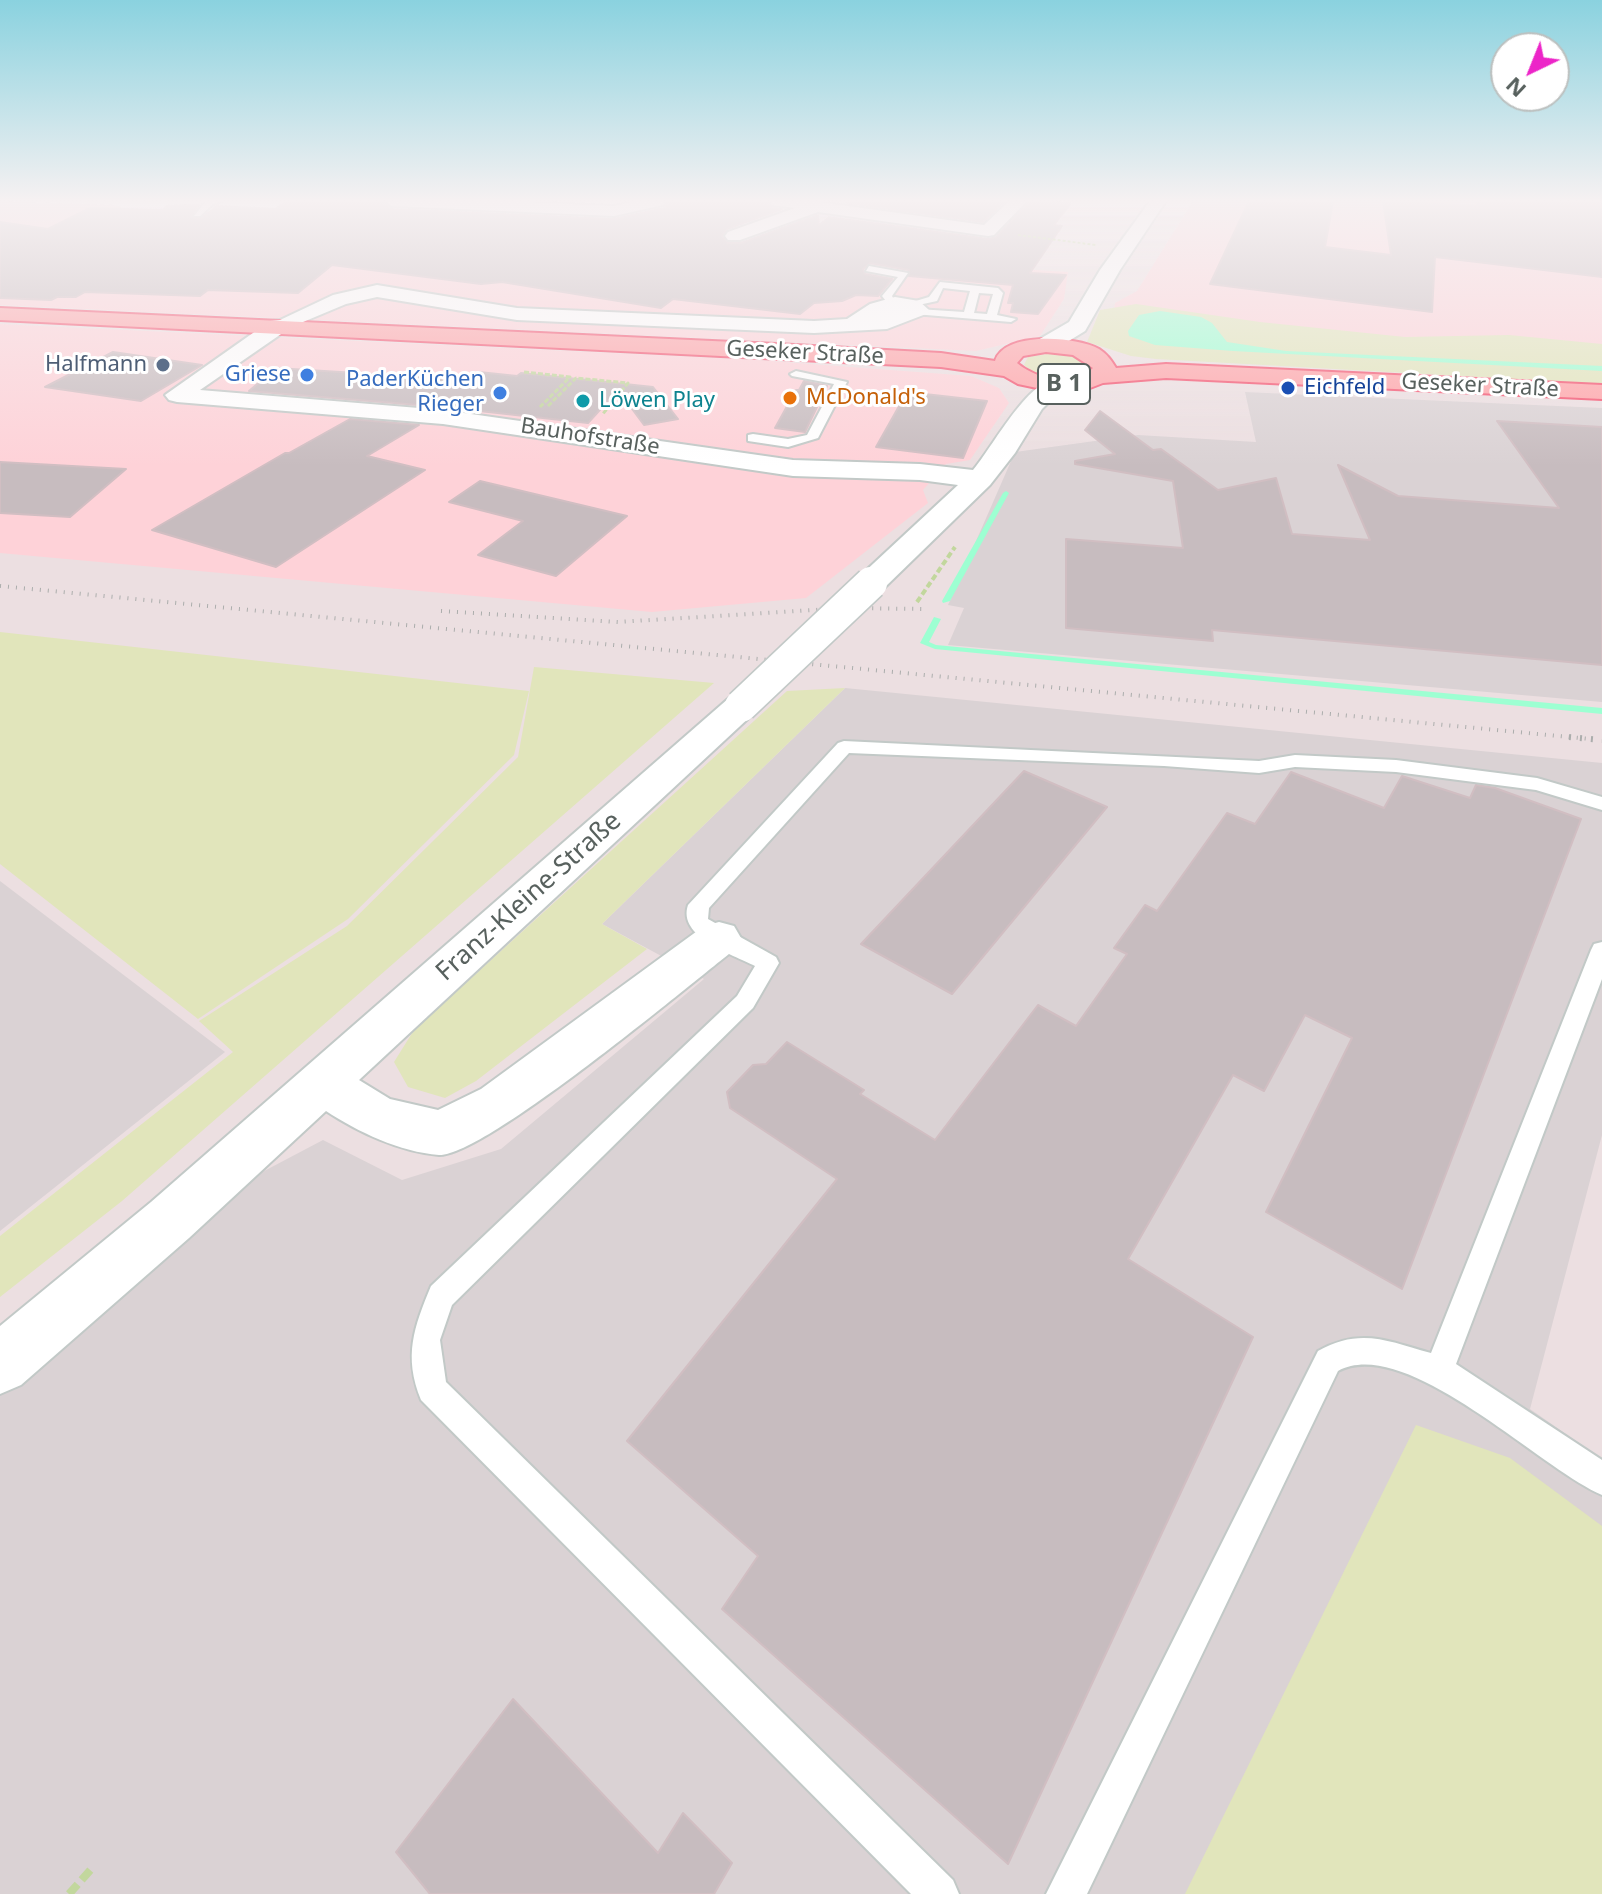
<!DOCTYPE html>
<html>
<head>
<meta charset="utf-8">
<style>
	body { margin:0 }
	#map { position:relative; width:1602px; height:1894px; overflow:hidden; background:#ecdfe1; font-family:"Noto Sans",sans-serif }
	canvas { display:block }
	.north { position:absolute; left:1490px; top:32px; width:80px; height:80px; box-sizing:border-box; background:#fff; border:2px solid #bcc0bf; border-radius:50%; rotate:223deg; font-size:22px; font-weight:700; line-height:32px; text-align:center; color:#58615e }
	.north::after { content:''; display:block; margin:auto; width:28px; height:36px; background:#ec25c8; clip-path:polygon(50% 0,100% 100%,50% 72%,0 100%) }
</style>
</head>
<body>
<div id="map">
<canvas width="1602" height="1894"></canvas>
<div class="north">N</div>
</div>
<script>
const context = document.querySelector('canvas').getContext('2d');
context.lineJoin = 'round';
function fillPath(path, color) { context.fillStyle = color; context.fill(path, 'evenodd'); }
function stroke(path, color, width, dash) { context.strokeStyle = color; context.lineWidth = width; context.lineCap = dash ? 'butt' : 'round'; context.setLineDash(dash || []); context.stroke(path); }
function label(font, color, halo, rows, align = 'center') {
  context.font = font + ' "Noto Sans",sans-serif'; context.lineWidth = 6; context.setLineDash([]); context.textBaseline = 'middle'; context.strokeStyle = halo; context.fillStyle = color; for (const [text, x, y, turn = 0] of rows) {
    context.save(); context.translate(x, y); context.rotate((+turn || 0) * Math.PI / 180); context.textAlign = isNaN(turn) ? turn : align; if (halo) context.strokeText(text, 0, 0); context.fillText(text, 0, 0); context.restore();
  }
}
const commercial = new Path2D(`
	M 0,201 L 115,205 L 147,217 L 1068,272 L 1064,299 L 1040,336 L 976,351 L 0,305 Z
	M 1193,201 L 1602,201 L 1602,377 L 1110,336 L 1115,303 L 1137,291 Z
	M 0,324 L 757,360 L 971,376 L 999,388 L 1009,403 L 970,460 L 946,464 L 923,490 L 928,503 L 806,598 L 652,612 L 0,553 Z`);
const industrial = new Path2D(`
	M 1245,392 L 1602,408 L 1602,702 L 948,645 L 964,608 L 948,605 L 1015,452 L 1138,435 L 1256,442 Z
	M 845,688 L 1602,763 L 1602,1135 L 1530,1409 L 1602,1459 L 1602,1894 L 0,1894 L 0,1391 L 249,1179 L 323,1140 L 402,1180 L 501,1149 L 704,979 L 602,924 Z
	M 0,881 L 225,1052 L 0,1231 Z`);
const green = new Path2D(`
	M 1136,304 L 1260,322 L 1405,337 L 1509,335 L 1602,344 L 1602,384 L 1156,359 L 1131,356 L 1087,342 L 1100,310 Z
	M 1054,353 L 1074,356 L 1087,367 C 1073,383 1039,379 1024,365 L 1028,357 Z
	M 0,632 L 529,691 L 514,755 L 348,919 L 198,1019 L 0,864 Z
	M 534,667 L 714,683 L 122,1201 L 0,1297 L 0,1236 L 233,1052 L 199,1021 L 347,926 L 518,757 Z
	M 845,688 L 602,924 L 647,949 L 476,1081 L 445,1098 L 408,1087 L 394,1062 L 414,1030 L 787,691 Z
	M 1416,1425 L 1510,1458 L 1602,1526 L 1602,1894 L 1185,1894 Z`);
const water = new Path2D(`
	M 1160,311 L 1201,317 L 1212,323 L 1227,342 L 1286,351 L 1602,366 L 1602,371 L 1233,351 L 1155,345 L 1129,336 L 1128,331 L 1139,315 Z`);
const stream = new Path2D(`
	M 1006,491 L 1009,493 L 950,601 L 943,603 L 942,601 L 1003,493 Z
	M 934,617 L 941,619 L 929,642 L 936,645 L 1602,708 L 1602,714 L 935,649 L 920,643 Z`);
const building = new Path2D(`
	M 287,201 L 381,201 L 392,209 L 614,219 L 664,208 L 668,201 L 767,201 L 772,208 L 782,209 L 727,229 L 722,236 L 728,243 L 741,243 L 818,215 L 819,225 L 829,217 L 988,239 L 996,237 L 1030,201 L 1071,203 L 1054,225 L 1062,226 L 1030,273 L 1066,275 L 1038,314 L 1011,312 L 1013,303 L 1008,303 L 1013,285 L 909,276 L 909,270 L 870,263 L 863,269 L 865,274 L 892,279 L 878,296 L 856,295 L 842,301 L 814,303 L 800,314 L 673,299 L 661,308 L 502,282 L 481,284 L 332,265 L 298,293 L 208,290 L 200,296 L 85,292 L 76,297 L 57,297 L 51,300 L 0,298 L 0,222 L 48,229 L 90,208 L 163,210 L 166,206 L 187,205 L 199,205 L 191,216 L 200,219 L 217,206 L 275,209 Z
	M 848,201 L 1005,201 L 983,222 L 846,203 Z
	M 1249,201 L 1333,201 L 1325,247 L 1391,255 L 1383,201 L 1478,206 L 1476,201 L 1602,201 L 1602,277 L 1435,257 L 1432,312 L 1210,284 Z
	M 113,352 L 202,365 L 141,401 L 45,387 Z
	M 276,368 L 469,380 L 479,372 L 517,376 L 521,373 L 653,387 L 678,419 L 644,425 L 618,390 L 588,423 L 443,407 L 249,391 Z
	M 804,381 L 827,386 L 805,432 L 775,428 L 796,390 L 799,390 Z
	M 907,392 L 987,401 L 963,458 L 876,447 Z
	M 1100,411 L 1153,450 L 1161,449 L 1218,490 L 1276,478 L 1292,534 L 1370,540 L 1338,465 L 1398,496 L 1559,508 L 1497,421 L 1602,427 L 1602,665 L 1212,630 L 1213,641 L 1066,628 L 1066,539 L 1183,548 L 1173,481 L 1075,464 L 1075,461 L 1115,454 L 1085,430 Z
	M 350,419 L 419,425 L 367,456 L 425,470 L 276,567 L 152,530 L 285,453 L 289,453 Z
	M 0,462 L 126,469 L 70,517 L 0,513 Z
	M 480,481 L 627,516 L 556,576 L 478,555 L 523,521 L 449,502 Z
	M 1024,771 L 1107,807 L 952,994 L 861,944 Z
	M 1291,772 L 1384,808 L 1402,776 L 1470,798 L 1476,785 L 1495,788 L 1581,819 L 1402,1289 L 1266,1212 L 1352,1038 L 1305,1015 L 1264,1091 L 1233,1075 L 1128,1259 L 1253,1337 L 1008,1864 L 722,1609 L 758,1556 L 627,1441 L 837,1179 L 730,1108 L 727,1092 L 753,1065 L 766,1064 L 787,1042 L 864,1090 L 860,1094 L 935,1140 L 1038,1005 L 1076,1026 L 1127,954 L 1114,948 L 1145,905 L 1157,911 L 1227,813 L 1255,824 Z
	M 513,1699 L 658,1853 L 683,1813 L 732,1863 L 714,1894 L 430,1894 L 396,1852 Z`);
const pathFar3 = new Path2D(`
	M 73,201 L 181,201
	M 1018,235 L 1096,245`);
const pathFar2 = new Path2D(`
	M 524,372 L 570,377 L 540,407
	M 548,406 L 576,378 L 628,383 L 602,415`);
const pathFar1 = new Path2D(`
	M 917,602 L 955,547`);
const path = new Path2D(`
	M 69,1894 L 94,1866`);
const service = new Path2D(`
	M 206,201 L 222,201 L 213,204 L 200,216 L 194,216 Z
	M 869,266 L 908,273 L 892,296 L 897,305 L 889,305 L 882,296 L 898,277 L 866,271 Z
	M 940,282 L 998,288 L 1003,293 L 997,315 L 1016,319 L 1011,322 L 914,314 L 913,312 L 918,309 L 964,312 L 970,291 L 943,288 L 937,301 L 909,307 L 909,303 L 929,297 ZM 979,293 L 993,294 L 987,314 L 974,313 Z
	M 796,371 L 847,382 L 818,438 L 788,447 L 748,441 L 748,435 L 753,434 L 788,439 L 807,435 L 834,384 L 792,376 L 790,374 Z
	M 844,741 L 1259,761 L 1295,755 L 1396,760 L 1537,778 L 1602,797 L 1602,810 L 1536,790 L 1396,772 L 1295,767 L 1259,773 L 1164,766 L 849,753 L 709,908 L 708,919 L 776,957 L 779,963 L 753,1008 L 452,1305 L 440,1340 L 446,1382 L 953,1880 L 959,1894 L 911,1894 L 421,1400 C 403,1356 414,1327 431,1286 L 737,996 L 755,966 C 732,954 677,937 688,905 L 838,743 Z
	M 1602,942 L 1602,979 L 1456,1364 L 1602,1460 L 1602,1495 C 1540,1469 1406,1334 1338,1371 L 1087,1894 L 1046,1894 L 1318,1351 C 1360,1327 1388,1341 1431,1353 L 1591,950 L 1594,944 Z`);
const minor = new Path2D(`
	M 384,201 L 501,201 L 614,206 L 636,201 L 665,201 L 663,205 L 614,216 L 392,206 Z
	M 770,201 L 812,201 L 984,225 L 1009,201 L 1027,201 L 994,235 L 988,236 L 818,212 L 740,240 L 728,240 L 725,236 L 728,232 L 795,208 L 772,205 Z
	M 377,285 L 517,308 L 814,321 L 847,319 L 870,304 L 895,297 L 919,301 L 929,310 L 926,314 L 887,329 L 814,333 L 517,320 L 377,297 L 346,304 L 303,322 L 294,331 L 284,332 L 200,390 L 443,410 L 793,460 L 920,464 L 973,470 C 993,447 1032,371 1063,379 L 1067,384 L 1042,409 L 1015,453 L 990,485 L 882,590 L 871,592 L 860,590 L 856,583 L 860,576 L 958,485 L 920,480 L 793,476 L 443,424 L 177,402 L 169,400 L 165,395 L 270,321 L 280,320 L 333,295 Z
	M 741,695 L 753,698 L 759,706 L 753,714 L 359,1080 L 390,1099 L 438,1110 L 481,1089 L 704,926 L 719,922 L 734,926 L 741,938 L 734,950 C 688,986 484,1157 439,1155 C 400,1152 358,1132 326,1111 L 189,1238 L 21,1385 L 0,1394 L 0,1326 L 151,1202 L 729,698 Z`);
const secondary = new Path2D(`
	M 1150,201 L 1166,201 L 1120,270 L 1085,331 L 1054,350 L 1038,350 L 1035,345 L 1038,340 L 1069,322 L 1100,270 Z`);
const primary = new Path2D(`
	M 0,308 L 777,344 L 941,353 L 995,361 C 1004,331 1076,336 1099,349 C 1107,354 1111,360 1116,368 L 1166,364 L 1602,385 L 1602,399 L 1166,378 L 1103,383 L 1085,390 L 1056,392 L 1018,384 L 1004,376 L 941,367 L 0,320 ZM 1046,352 L 1073,355 L 1093,368 C 1072,386 1037,380 1017,363 L 1023,356 Z`);
const railFar1 = new Path2D(`
	M 0,586 L 1590,739
	M 441,611 L 618,622 L 847,608 L 924,609`);
const rail = new Path2D(`
	M 1569,737 L 1602,740`);
const minorBridge = new Path2D(`
	M 741,706 L 871,583`);
const markers = [
	[163,365,8,"#5c6f8a"],
	[307,375,8,"#3f7fe0"],
	[1288,388,8,"#1a4fb4"],
	[500,393,8,"#3f7fe0"],
	[790,398,8,"#e8710a"],
	[583,401,8,"#0f9aa8"]
];
const farStreetnames = [
	["Geseker Straße",805,353,3],
	["Geseker Straße",1480,386,3],
	["Bauhofstraße",590,437,9]
];
const farServicenames = [
	["Halfmann",147,365]
];
const farShopnames = [
	["Griese",291,375],
	["PaderKüchen",484,380],
	["Rieger",484,405]
];
const farTransitnames = [
	["Eichfeld",1304,388]
];
const farFoodnames = [
	["McDonald's",806,398]
];
const farCulturenames = [
	["Löwen Play",599,401]
];
const shields = [
	[1064,384,52]
];
const shieldNames = [
	["B 1",1064,384]
];
const streetNames = [
	["Franz-Kleine-Straße",529,897,-42]
];
fillPath(commercial, '#fed2d8');
fillPath(industrial, '#dad2d4');
fillPath(green, '#e1e5bb');
fillPath(water, '#9dffd2');
fillPath(stream, '#9dffd2');
fillPath(building, '#c7bcbf');
stroke(building, '#d1bec2', 2);
stroke(service, '#c2c9c7', 4);
stroke(minor, '#c2c9c7', 4);
stroke(secondary, '#c3cdca', 4);
stroke(primary, '#f4516e', 4);
stroke(pathFar3, '#c2d79d', 2, [3, 2]);
stroke(pathFar2, '#c2d79d', 3, [5, 2]);
stroke(pathFar1, '#c2d79d', 4, [6, 3]);
stroke(path, '#c2d79d', 8, [13, 6]);
fillPath(service, '#fff');
fillPath(minor, '#fff');
fillPath(secondary, '#fff');
fillPath(primary, '#ffa2a7');
stroke(railFar1, '#abadac', 4, [1, 7]);
stroke(rail, '#abadac', 6, [2, 9]);
stroke(minorBridge, '#c2c9c7', 35, []);
stroke(minorBridge, '#fff', 32);
const sky = context.createLinearGradient(0, 0, 0, 466);
sky.addColorStop(0, '#8ad2df');
sky.addColorStop(0.43, '#f6f1f2');
sky.addColorStop(1, '#f6f1f200');
context.fillStyle = sky;
context.fillRect(0, 0, 1602, 466);
for (const [x, y, r, color] of markers) { const dot = new Path2D(); dot.arc(x, y, r, 0, 2 * Math.PI); context.fillStyle = color; context.fill(dot); stroke(dot, '#fff', 3); }
label('22px', '#58615e', '#fff', farStreetnames);
label('22px', '#4e5e75', '#fff', farServicenames, 'right');
label('22px', '#366cbe', '#fff', farShopnames, 'right');
label('22px', '#164399', '#fff', farTransitnames, 'left');
label('22px', '#c56008', '#fff', farFoodnames, 'left');
label('22px', '#0d838f', '#fff', farCulturenames, 'left');
for (const [x, y, w] of shields) { const box = new Path2D(); box.roundRect(x - w / 2, y - 20, w, 40, 6); context.fillStyle = '#fff'; context.fill(box); stroke(box, '#58615e', 2); }
label('bold 24px', '#58615e', null, shieldNames);
label('26px', '#58615e', '#fff', streetNames);
</script>
</body>
</html>
